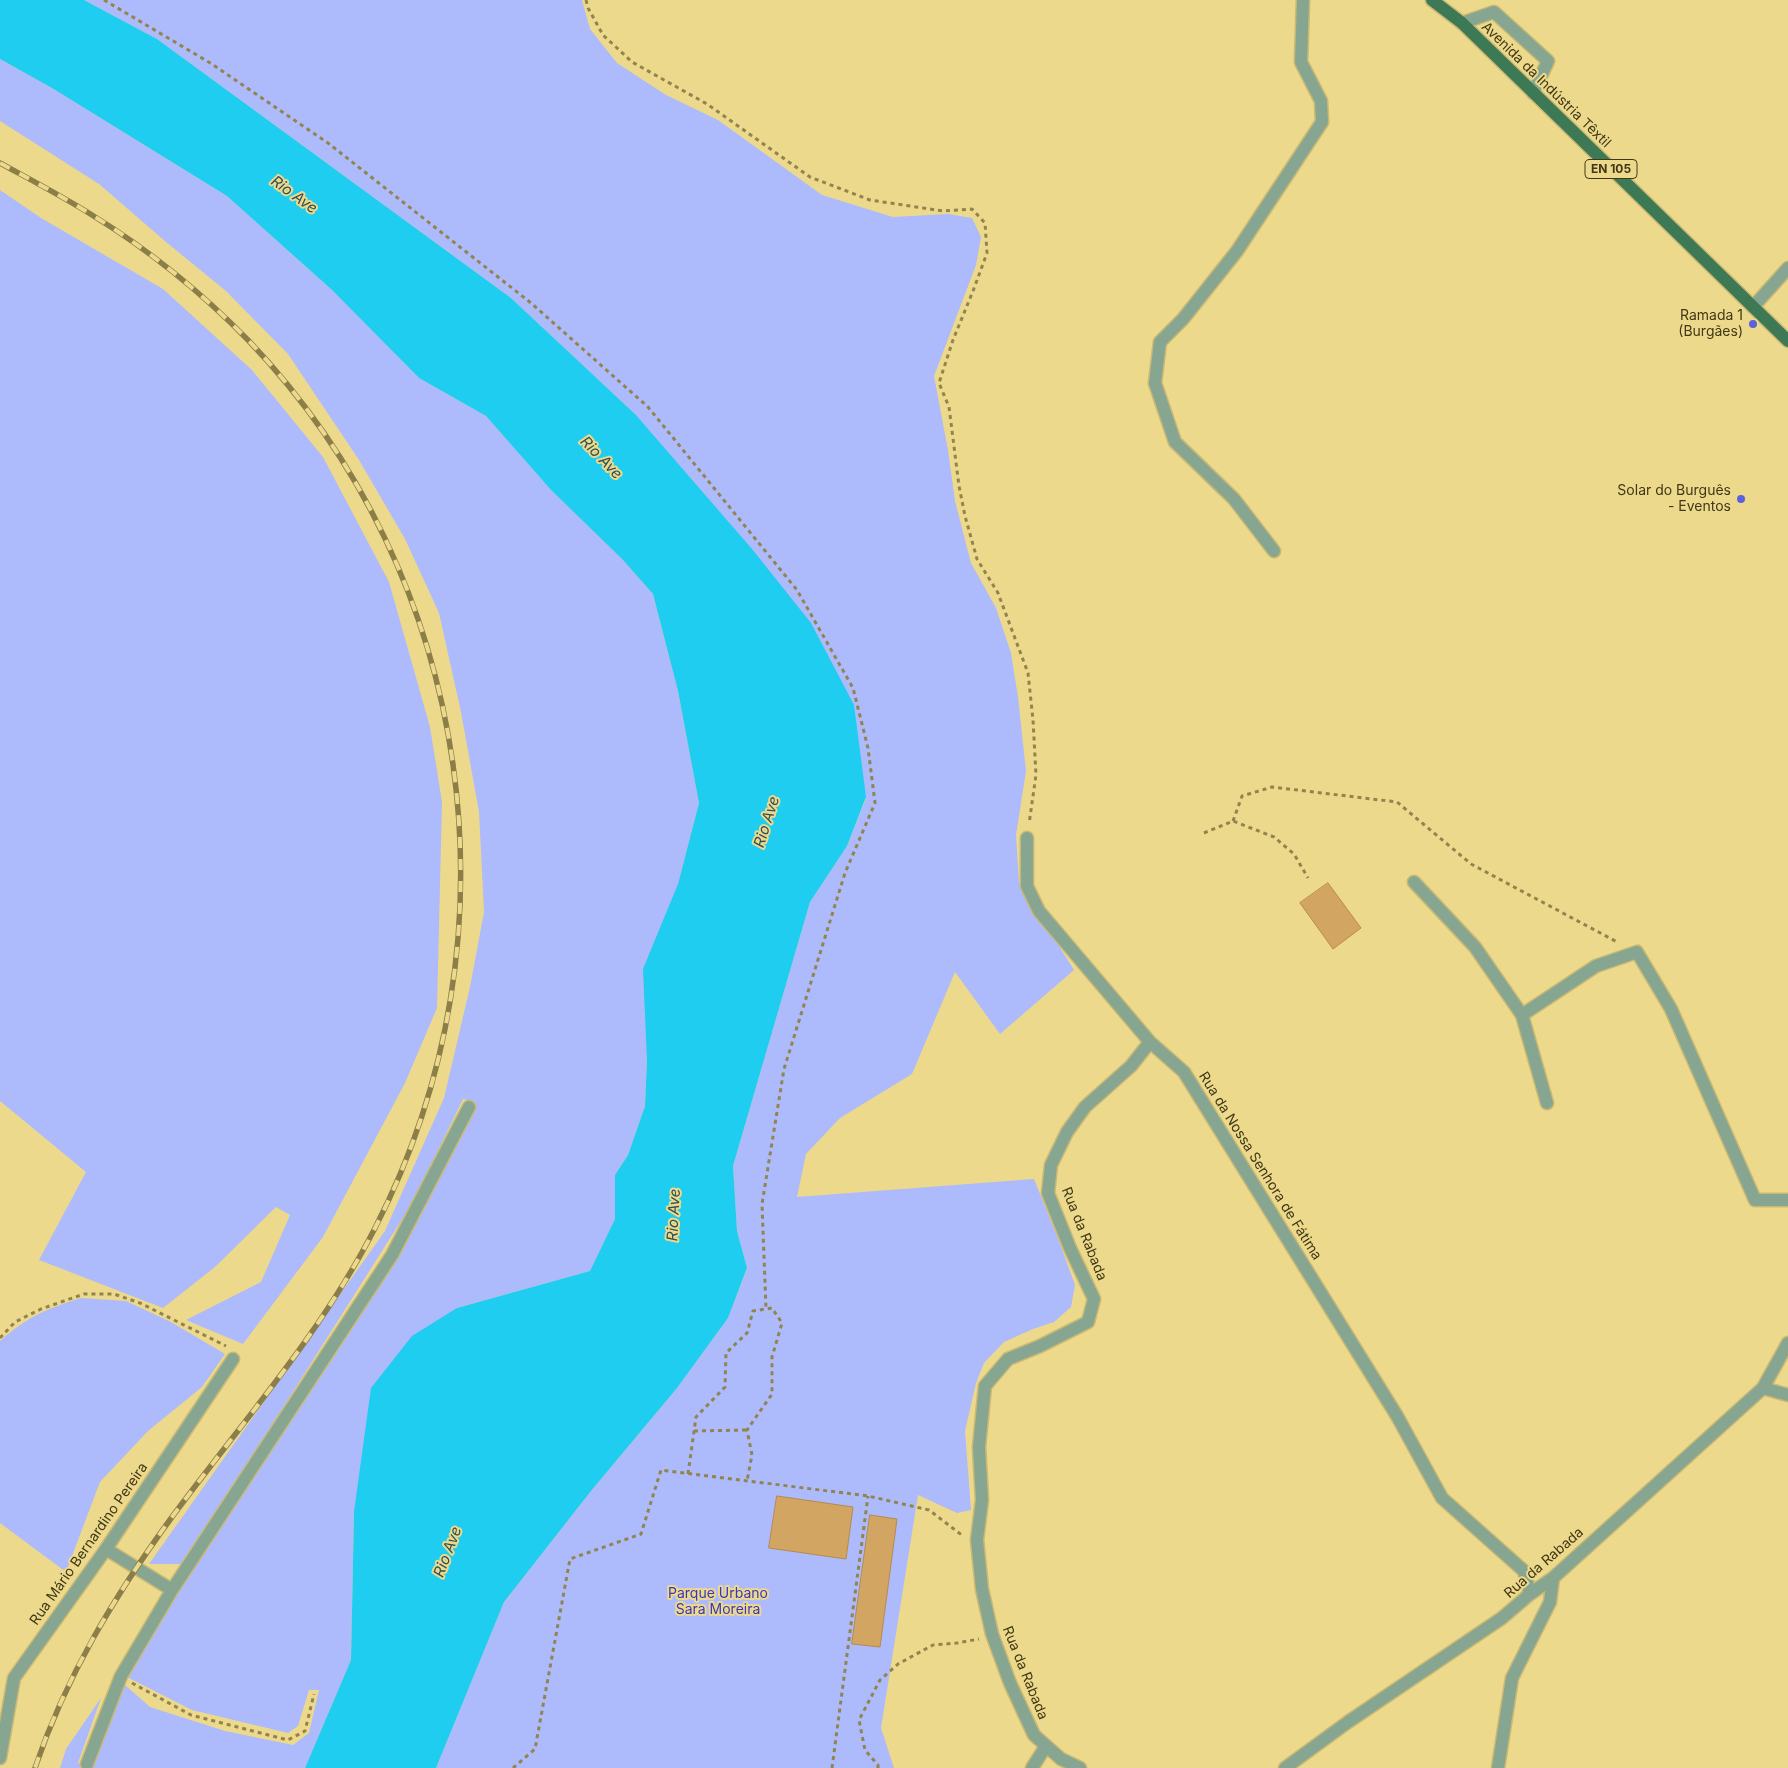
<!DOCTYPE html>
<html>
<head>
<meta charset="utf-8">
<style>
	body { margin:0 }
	canvas { display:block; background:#edd98b }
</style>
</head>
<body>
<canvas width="1788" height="1768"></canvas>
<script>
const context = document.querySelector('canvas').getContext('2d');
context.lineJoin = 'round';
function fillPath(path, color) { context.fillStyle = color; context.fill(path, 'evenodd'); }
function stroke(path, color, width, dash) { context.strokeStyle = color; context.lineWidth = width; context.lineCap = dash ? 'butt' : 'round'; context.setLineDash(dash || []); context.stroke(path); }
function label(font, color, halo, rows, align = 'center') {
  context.font = font + ' Inter,sans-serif'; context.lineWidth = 4; context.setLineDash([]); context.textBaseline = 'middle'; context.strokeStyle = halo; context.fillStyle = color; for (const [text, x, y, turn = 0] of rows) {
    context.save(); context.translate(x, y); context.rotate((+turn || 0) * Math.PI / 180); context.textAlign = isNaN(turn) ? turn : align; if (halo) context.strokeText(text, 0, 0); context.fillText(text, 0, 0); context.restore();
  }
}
const green = new Path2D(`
	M 84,0 L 582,0 L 590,29 L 617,63 L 666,95 L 718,120 L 822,195 L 893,217 L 948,214 L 972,218 L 981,237 L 976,265 L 934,376 L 948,450 L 955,501 L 971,563 L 996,608 L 1011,653 L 1018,697 L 1026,771 L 1016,835 L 1019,882 L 1074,970 L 1000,1034 L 955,972 L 912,1074 L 840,1118 L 806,1154 L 797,1197 L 1034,1179 L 1059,1241 L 1075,1285 L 1071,1307 L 1054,1322 L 1033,1329 L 1004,1342 L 984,1363 L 976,1383 L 965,1431 L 971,1510 L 957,1513 L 918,1495 L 881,1728 L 894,1768 L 436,1768 L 504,1602 L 591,1491 L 677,1388 L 728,1318 L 747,1269 L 737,1231 L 733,1166 L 810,902 L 847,846 L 866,798 L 635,414 L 511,298 L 157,39 Z
	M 0,59 L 52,88 L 227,196 L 332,290 L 419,378 L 486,416 L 551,490 L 623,560 L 653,594 L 678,691 L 699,803 L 678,884 L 647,1060 L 645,1106 L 628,1155 L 615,1175 L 615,1219 L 590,1271 L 457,1308 L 354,1512 L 351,1660 L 305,1768 L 93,1768 L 108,1718 L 124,1684 L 150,1707 L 225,1731 L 293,1745 L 309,1733 L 319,1690 L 309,1690 L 298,1726 L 288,1733 L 192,1710 L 127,1677 L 167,1591 L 317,1381 L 320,1372 L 447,1155 L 473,1101 L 463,1099 L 413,1202 L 184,1564 L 149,1564 L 385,1231 L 444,1098 L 470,987 L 484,912 L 479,812 L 461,712 L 439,613 L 405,539 L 359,460 L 288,354 L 226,291 L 166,242 L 99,184 L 0,121 Z
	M 0,190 L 41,218 L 163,289 L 252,370 L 323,457 L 389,582 L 430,727 L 442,802 L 437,1008 L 405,1083 L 323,1237 L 243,1344 L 186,1320 L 261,1282 L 290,1215 L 276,1207 L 215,1267 L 163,1308 L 39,1260 L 86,1172 L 0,1101 Z
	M 81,1298 L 126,1301 L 171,1322 L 225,1354 L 202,1387 L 148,1431 L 100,1482 L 66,1572 L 0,1523 L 0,1341 C 27,1317 46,1309 81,1298 Z
	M 101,1698 L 78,1763 L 88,1768 L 60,1768 L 66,1749 Z`);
const water = new Path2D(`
	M 0,0 L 84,0 L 157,39 L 511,298 L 635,414 L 752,549 L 811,623 L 854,705 L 866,797 L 847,846 L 810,902 L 733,1166 L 737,1231 L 747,1268 L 728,1318 L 677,1388 L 591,1491 L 504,1602 L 436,1768 L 305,1768 L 351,1660 L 354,1512 L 371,1388 L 412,1336 L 457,1308 L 590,1271 L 615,1219 L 615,1175 L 628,1155 L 645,1106 L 647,1060 L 643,969 L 678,884 L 699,803 L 678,691 L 653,594 L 623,560 L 551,490 L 486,416 L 419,378 L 332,290 L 227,196 L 52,88 L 0,59 Z`);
const building = new Path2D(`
	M 1328,883 L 1361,928 L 1333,949 L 1300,903 Z
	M 777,1496 L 853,1507 L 846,1559 L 769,1548 Z
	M 870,1515 L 897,1519 L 880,1647 L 852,1644 Z`);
const path = new Path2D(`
	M 104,0 L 212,64 L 328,143 L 531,303 L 648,407 L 797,590 L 853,688 L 868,748 L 875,803 L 845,873 L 784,1069 L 762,1204 L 766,1309
	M 586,0 L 588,8 L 603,35 L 632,62 L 707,104 L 810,177 L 870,200 L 943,211 L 972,209 L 985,223 L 987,253 L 973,291 L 953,340 L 939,383 L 949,407 L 959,486 L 965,516 L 977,559 L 998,593 L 1028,673 L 1033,720 L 1036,775 L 1029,824
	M 1233,821 L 1242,796 L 1272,787 L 1397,802 L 1471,864 L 1619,943
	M 1204,833 L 1233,821 L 1274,837 L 1294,854 L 1308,878
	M 0,1338 L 15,1322 L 41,1309 L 84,1294 L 114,1294 L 140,1303 L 226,1346
	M 694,1431 L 747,1430
	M 688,1474 L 696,1417 L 725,1387 L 726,1353 L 747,1333 L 753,1311 L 772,1308 L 782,1323 L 772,1357 L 772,1394 L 747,1430 L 752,1455 L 747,1481
	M 132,1683 L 191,1715 L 288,1740 L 305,1731 L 314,1694
	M 513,1768 L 535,1749 L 570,1559 L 641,1534 L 661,1470 L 868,1496 L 929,1510 L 963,1536
	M 832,1768 L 868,1496
	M 878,1768 L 878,1765 L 865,1750 L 859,1720 L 880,1680 L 898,1664 L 933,1645 L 957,1643 L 979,1639`);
const minor = new Path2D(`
	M 1462,23 L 1494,12 L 1548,61 L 1533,93
	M 1753,307 L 1788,268
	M 1274,551 L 1234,499 L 1175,442 L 1155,383 L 1160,342 L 1183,319 L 1237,251 L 1322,122 L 1321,101 L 1301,62 L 1303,0
	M 1027,838 L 1027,886 L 1039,911 L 1150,1042 L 1184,1072 L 1397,1416 L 1442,1498 L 1524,1571 L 1530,1594
	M 1414,882 L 1475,947 L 1522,1015 L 1547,1103
	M 1522,1015 L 1596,966 L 1637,952 L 1671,1009 L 1755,1200 L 1788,1200
	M 1763,1388 L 1788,1395
	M 106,1549 L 172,1590
	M 0,1758 L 14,1678 L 106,1549 L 233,1359
	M 87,1764 L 121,1676 L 172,1590 L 392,1255 L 469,1107
	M 1032,1768 L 1046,1746
	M 1080,1768 L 1061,1759 L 1034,1735 L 1010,1683 L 992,1634 L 982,1589 L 977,1540 L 982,1500 L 979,1447 L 985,1386 L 1008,1359 L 1040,1346 L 1088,1322 L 1094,1299 L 1070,1248 L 1048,1193 L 1051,1165 L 1067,1132 L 1085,1107 L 1131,1066 L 1150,1042
	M 1285,1768 L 1348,1722 L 1502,1618 L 1530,1594 L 1553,1578 L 1763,1388 L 1788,1343
	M 1498,1768 L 1512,1678 L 1550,1602 L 1553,1578`);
const major = new Path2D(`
	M 1432,0 L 1462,23 L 1788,341`);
const rail = new Path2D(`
	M 0,163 C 31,180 62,196 92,215 C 149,250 201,292 248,340 C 475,577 525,937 375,1228 C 321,1334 242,1422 172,1517 C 115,1595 66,1676 35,1768`);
const markers = [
	[1753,324,5,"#5962da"],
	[1741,499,5,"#5962da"]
];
const shields = [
	[1611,169,52]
];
const shieldNames = [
	["EN 105",1611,169]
];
const streetNames = [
	["Avenida da Indústria Têxtil",1546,85,44],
	["Rua da Nossa Senhora de Fátima",1260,1166,58],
	["Rua da Rabada",1084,1234,68],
	["Rua Mário Bernardino Pereira",89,1544,-55],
	["Rua da Rabada",1544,1563,-41],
	["Rua da Rabada",1025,1673,68]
];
const poiNames = [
	["Ramada 1",1743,316],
	["(Burgães)",1743,332],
	["Solar do Burguês",1731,491],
	["- Eventos",1731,507]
];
const parkNames = [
	["Parque Urbano",718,1594],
	["Sara Moreira",718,1610]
];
const waterNames = [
	["Rio Ave",294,195,36],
	["Rio Ave",601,458,46],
	["Rio Ave",767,822,-72],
	["Rio Ave",674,1215,-87],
	["Rio Ave",448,1552,-69]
];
fillPath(green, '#adbafc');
fillPath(water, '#1ecdef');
fillPath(building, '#d3a563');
stroke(building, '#b78b48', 1);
stroke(minor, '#cab974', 15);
stroke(major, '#cab974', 15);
stroke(path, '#92844e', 3, [4, 4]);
stroke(minor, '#87a691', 12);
stroke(major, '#3e7955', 12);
stroke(rail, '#8b7e49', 5.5);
stroke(rail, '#edd98b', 4, [11]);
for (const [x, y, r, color] of markers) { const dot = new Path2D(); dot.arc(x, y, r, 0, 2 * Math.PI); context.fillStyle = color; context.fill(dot); stroke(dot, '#edd98b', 2); }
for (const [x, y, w] of shields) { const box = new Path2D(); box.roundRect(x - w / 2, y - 9.5, w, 19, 4); context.fillStyle = '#edd98b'; context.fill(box); stroke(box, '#403817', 1); }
label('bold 12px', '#403817', null, shieldNames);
label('14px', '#403817', '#edd98b', streetNames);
label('14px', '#403817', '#edd98b', poiNames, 'right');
label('14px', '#3b37bb', '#edd98b', parkNames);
label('italic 15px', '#2f4f57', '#edd98b', waterNames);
</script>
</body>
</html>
